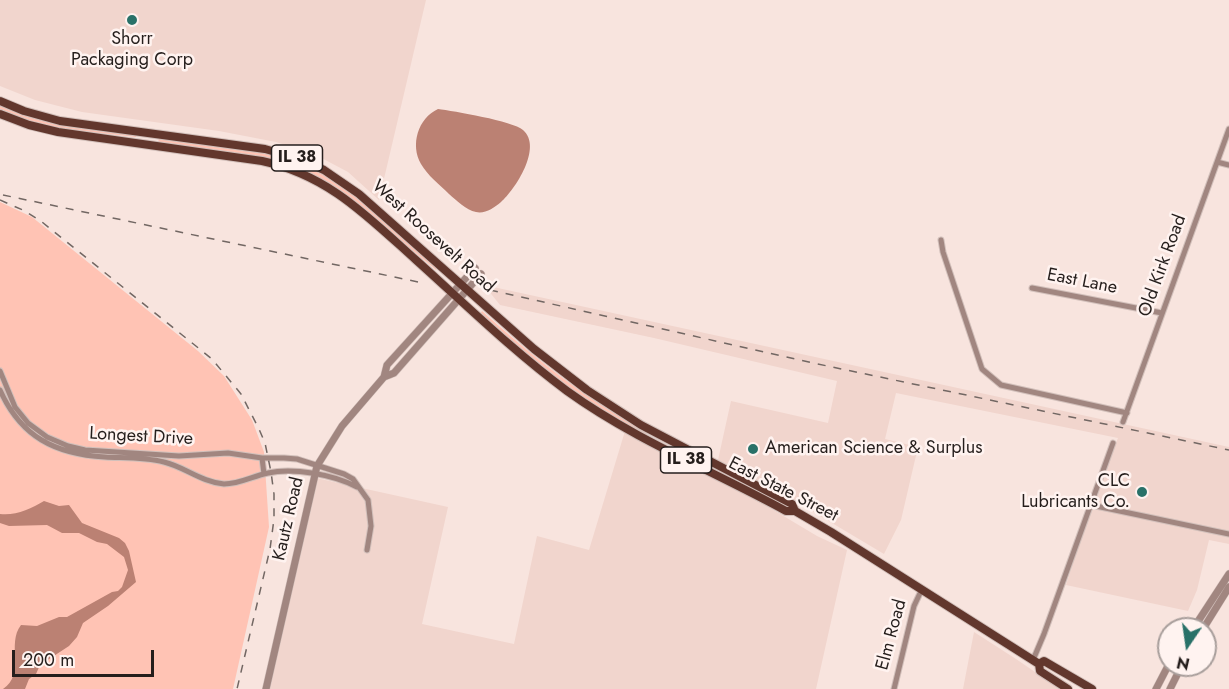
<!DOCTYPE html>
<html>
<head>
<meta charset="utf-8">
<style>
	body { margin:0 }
	#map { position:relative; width:1229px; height:689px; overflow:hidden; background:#f8e4de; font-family:Jost,sans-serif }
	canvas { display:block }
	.north { position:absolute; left:1157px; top:617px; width:60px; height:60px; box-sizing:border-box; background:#fff3f0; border:2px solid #a89e9b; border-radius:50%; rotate:193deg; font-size:16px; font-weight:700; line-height:24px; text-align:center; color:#251e1c }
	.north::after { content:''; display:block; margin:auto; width:21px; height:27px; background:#297168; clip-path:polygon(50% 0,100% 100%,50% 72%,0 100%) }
	.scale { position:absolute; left:12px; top:650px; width:142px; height:27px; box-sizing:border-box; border:3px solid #251e1c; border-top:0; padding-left:8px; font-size:18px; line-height:21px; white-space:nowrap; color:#251e1c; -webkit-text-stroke:4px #fff3f0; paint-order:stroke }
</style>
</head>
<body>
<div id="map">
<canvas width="1229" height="689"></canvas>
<div class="north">N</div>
<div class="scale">200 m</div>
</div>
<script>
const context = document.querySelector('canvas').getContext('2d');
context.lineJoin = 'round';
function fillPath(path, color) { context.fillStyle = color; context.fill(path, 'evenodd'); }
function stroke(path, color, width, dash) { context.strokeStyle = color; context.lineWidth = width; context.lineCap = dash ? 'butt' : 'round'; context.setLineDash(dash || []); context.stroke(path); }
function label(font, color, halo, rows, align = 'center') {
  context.font = font + ' Jost,sans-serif'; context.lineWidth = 5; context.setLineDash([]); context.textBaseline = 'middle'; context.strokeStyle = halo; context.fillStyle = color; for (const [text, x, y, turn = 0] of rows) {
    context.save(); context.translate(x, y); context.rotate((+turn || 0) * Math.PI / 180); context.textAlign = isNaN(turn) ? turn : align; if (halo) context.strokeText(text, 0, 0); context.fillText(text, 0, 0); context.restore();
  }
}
const built = new Path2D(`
	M 0,0 L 426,0 L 379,200 L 348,172 L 314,154 L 276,142 L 219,131 L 82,112 L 35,100 L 0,86 Z
	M 484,285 L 1229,447 L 1229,544 L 1209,540 L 1197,590 L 1188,611 L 1066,585 L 1091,507 L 1118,438 L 896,393 L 885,439 L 918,447 L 901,520 L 884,554 L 790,498 L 718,460 L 731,401 L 828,423 L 837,381 L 654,338 L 500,305 Z
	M 625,431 L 740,490 L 817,536 L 847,550 L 816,689 L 269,689 L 316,478 L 448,507 L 422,624 L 514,644 L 537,536 L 589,550 Z
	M 974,632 L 1016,659 L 1060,689 L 963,689 Z`);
const green = new Path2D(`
	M 0,104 L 136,134 L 136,137 L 54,128 L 28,121 L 0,110 Z
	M 159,138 C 205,144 255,146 299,162 C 350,181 397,232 438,267 L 436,270 L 344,193 L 304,170 L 284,163 L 158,143 Z
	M 0,202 L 32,217 L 198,351 L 224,376 L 252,420 L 264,452 L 269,527 L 233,689 L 0,689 Z
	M 482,311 C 533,357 587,400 647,432 L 646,435 C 620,420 594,406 570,389 C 538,365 509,339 480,314 Z`);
const water = new Path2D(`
	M 438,109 C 453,111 513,121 523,130 C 543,147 515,190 501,202 C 494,208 485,214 476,212 C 466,210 456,200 449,194 C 439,184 428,176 421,164 C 410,145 418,118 438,109 Z
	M 44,501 L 59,506 L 69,505 L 82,523 L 119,538 L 125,543 L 129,551 L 136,582 L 108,606 L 83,623 L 77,637 L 69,646 L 40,665 L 36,674 L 29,679 L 25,689 L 3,689 C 26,674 6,644 21,625 L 37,626 L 59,617 L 67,617 L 112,592 L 118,591 L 122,587 L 128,570 L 124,557 L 107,544 L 97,542 L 79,533 L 62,533 L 47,525 L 9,526 L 0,523 L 0,514 C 15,516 31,509 44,501 Z`);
const minor = new Path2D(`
	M 1217,162 L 1229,165
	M 941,240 L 943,252 L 982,369 L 1001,385 L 1127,413
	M 1032,288 L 1162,313
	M 0,371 L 15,407 L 28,423 L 47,437 L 68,446 L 85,450 L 179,456 L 228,453 L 262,458 L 284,458 L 297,459 L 344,474 L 353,479 L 368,500 L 371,526 L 367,550
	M 0,390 C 21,437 55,454 105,457 C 124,458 145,457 164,462 C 185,467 201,482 224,484 C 240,484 253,476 268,473 C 293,467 335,475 357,487
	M 1123,422 L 1229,129
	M 262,458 L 264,474
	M 1091,505 L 1229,534
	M 1033,660 L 1044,634 L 1113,443
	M 894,689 L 914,606 L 922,589`);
const tertiary = new Path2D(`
	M 384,377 L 394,373 L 481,274
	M 1193,629 L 1229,574
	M 1203,629 L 1229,587
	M 266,689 L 317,466 L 342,426 L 384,377 L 387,365 L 475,268
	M 1156,689 L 1169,664
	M 1170,689 L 1182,665`);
const primary = new Path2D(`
	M 0,101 L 24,111 L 60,121 L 265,149 L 300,159 L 324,170 L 359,194 L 534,349 L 587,390 L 641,425 L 792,504 L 795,511
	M 0,114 L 29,125 L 58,132 L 262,161 C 328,175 367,216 416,260 C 465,304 513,351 567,391 C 635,440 713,471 786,511 L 795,511 L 831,532 L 1039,664 L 1040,671 L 1068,689
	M 1039,664 L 1044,661 L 1092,689`);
const rail = new Path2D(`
	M 3,195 L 423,283
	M 0,200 L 25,211 L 42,222 L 212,359 L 241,394 L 259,429 L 265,443 L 271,472 L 274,494 L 274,519 L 270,549 L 237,689
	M 490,290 L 813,363 L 1229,450`);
const markers = [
	[132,20,6,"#297168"],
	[753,449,6,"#297168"],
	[1142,492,6,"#297168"]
];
const shields = [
	[297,158,51],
	[686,460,51]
];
const shieldNames = [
	["IL 38",297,158],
	["IL 38",686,460]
];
const poiNames = [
	["Shorr",132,40],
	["Packaging Corp",132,61],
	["American Science & Surplus",765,449,"left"],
	["CLC",1130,482,"right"],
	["Lubricants Co.",1130,503,"right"]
];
const streetNames = [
	["West Roosevelt Road",433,237,42],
	["Old Kirk Road",1163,266,-70],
	["East Lane",1082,282,11],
	["Longest Drive",141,437,3],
	["East State Street",783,490,27],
	["Kautz Road",289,519,-77],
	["Elm Road",892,635,-75]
];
fillPath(built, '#f1d5cd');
fillPath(green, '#ffc3b4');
fillPath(water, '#bb8173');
stroke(minor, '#d2c0bb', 7);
stroke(tertiary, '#d2c0bb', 8);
stroke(primary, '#d2c0bb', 10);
stroke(minor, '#a18680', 5);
stroke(tertiary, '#a18680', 7);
stroke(primary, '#62372d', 8);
stroke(rail, '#726763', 1.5, [8, 8]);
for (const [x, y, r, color] of markers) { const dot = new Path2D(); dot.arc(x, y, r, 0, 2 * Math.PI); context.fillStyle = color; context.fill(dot); stroke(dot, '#fff3f0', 2); }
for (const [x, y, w] of shields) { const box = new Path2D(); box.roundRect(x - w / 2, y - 13, w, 26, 4.5); context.fillStyle = '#fff3f0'; context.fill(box); stroke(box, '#251e1c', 1.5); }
label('bold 16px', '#251e1c', null, shieldNames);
label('18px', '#251e1c', '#fff3f0', poiNames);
label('18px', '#251e1c', '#fff3f0', streetNames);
</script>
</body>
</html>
